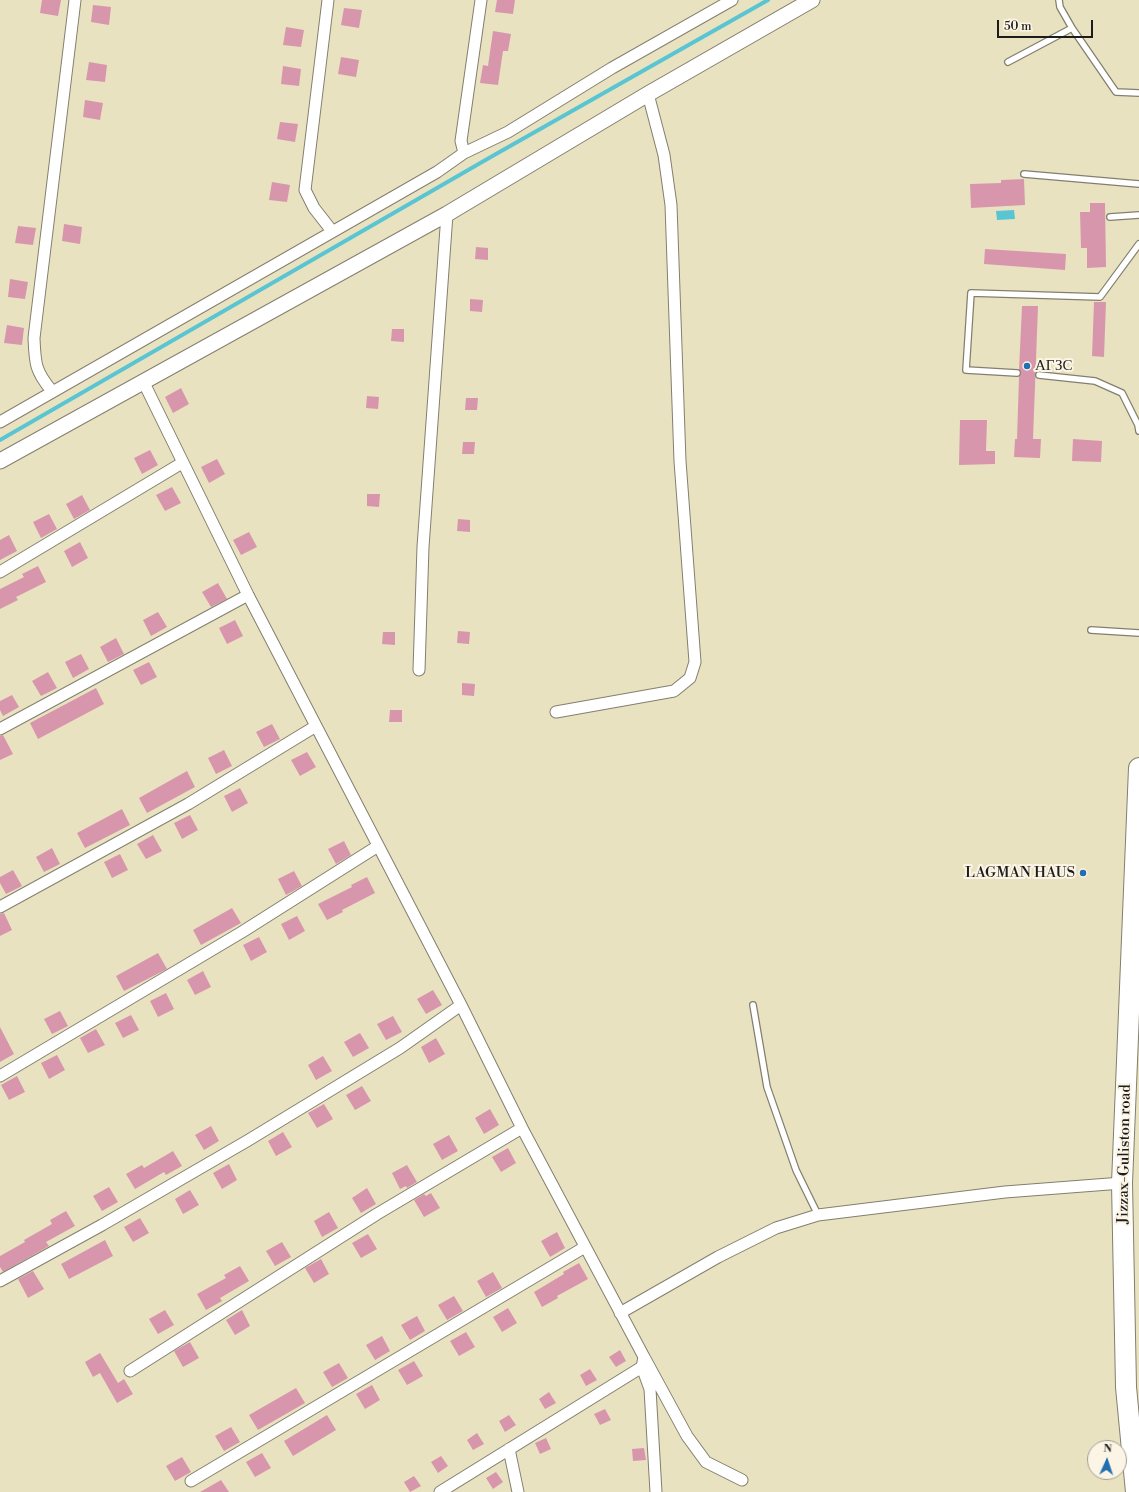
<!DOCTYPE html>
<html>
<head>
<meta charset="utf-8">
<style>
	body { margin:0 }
	#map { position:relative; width:1139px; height:1492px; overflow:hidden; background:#e9e2c1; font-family:"Libre Bodoni",serif }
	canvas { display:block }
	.north { position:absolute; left:1087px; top:1440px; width:40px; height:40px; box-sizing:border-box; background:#fcf5e5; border:1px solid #a29e95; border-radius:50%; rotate:3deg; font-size:11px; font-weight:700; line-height:16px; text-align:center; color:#1c1c1c }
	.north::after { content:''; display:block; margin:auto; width:14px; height:18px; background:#1f6fb2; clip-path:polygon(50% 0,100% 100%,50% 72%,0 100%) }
	.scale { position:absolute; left:997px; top:20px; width:96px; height:18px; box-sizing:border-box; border:2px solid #1c1c1c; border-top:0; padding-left:5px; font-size:12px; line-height:14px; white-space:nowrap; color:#1c1c1c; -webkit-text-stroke:3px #fcf5e5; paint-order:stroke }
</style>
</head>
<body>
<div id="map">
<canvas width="1139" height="1492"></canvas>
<div class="north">N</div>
<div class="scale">50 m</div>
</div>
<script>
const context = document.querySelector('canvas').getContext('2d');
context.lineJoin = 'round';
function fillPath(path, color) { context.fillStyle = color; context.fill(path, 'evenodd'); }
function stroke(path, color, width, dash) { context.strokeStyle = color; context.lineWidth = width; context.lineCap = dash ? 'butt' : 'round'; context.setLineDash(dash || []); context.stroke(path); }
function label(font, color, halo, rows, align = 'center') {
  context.font = font + ' "Libre Bodoni",serif'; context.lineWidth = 4; context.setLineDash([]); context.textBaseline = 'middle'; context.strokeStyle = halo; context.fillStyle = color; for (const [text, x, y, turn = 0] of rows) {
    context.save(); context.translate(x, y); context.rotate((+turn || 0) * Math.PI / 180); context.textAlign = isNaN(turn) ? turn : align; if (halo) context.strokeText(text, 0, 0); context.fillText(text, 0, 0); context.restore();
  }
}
const water = new Path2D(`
	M 1014,210 L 1015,219 L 997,220 L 996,211 Z`);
const stream = new Path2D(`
	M 0,440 L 489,158 L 768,0`);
const building = new Path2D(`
	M 42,0 L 61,0 L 58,16 L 40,13 Z
	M 497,0 L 515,0 L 513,14 L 495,12 Z
	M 93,5 L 111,7 L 109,25 L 91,22 Z
	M 344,8 L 362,10 L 359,28 L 341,25 Z
	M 286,27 L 304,30 L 301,47 L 283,45 Z
	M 493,31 L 511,34 L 508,51 L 503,51 L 498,85 L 480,83 L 483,65 L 488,66 Z
	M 341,57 L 359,60 L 356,77 L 338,74 Z
	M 89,62 L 107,65 L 105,82 L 86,80 Z
	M 283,66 L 301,69 L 299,86 L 281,84 Z
	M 85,100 L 103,103 L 100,120 L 83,117 Z
	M 280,122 L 298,124 L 295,142 L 277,139 Z
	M 1024,179 L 1025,205 L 971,208 L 970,184 L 1001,183 L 1001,180 Z
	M 272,182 L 290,185 L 287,202 L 269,200 Z
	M 1090,203 L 1105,203 L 1106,267 L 1087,268 L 1087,248 L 1081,248 L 1080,212 L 1090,212 Z
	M 64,224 L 82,227 L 80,244 L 62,241 Z
	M 18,226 L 36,228 L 33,245 L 15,243 Z
	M 476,247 L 488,248 L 488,260 L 475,259 Z
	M 985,249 L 1066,254 L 1065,270 L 984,264 Z
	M 10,279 L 28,282 L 25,299 L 8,297 Z
	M 470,299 L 483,300 L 482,312 L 470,311 Z
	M 1094,302 L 1106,302 L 1104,357 L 1092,356 Z
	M 1022,306 L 1038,306 L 1033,439 L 1041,439 L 1040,458 L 1014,457 L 1015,439 L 1017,439 L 1019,377 L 1021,374 L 1019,370 Z
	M 7,325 L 24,328 L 22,345 L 4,343 Z
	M 392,329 L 404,329 L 404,342 L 391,341 Z
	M 181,388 L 189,404 L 173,413 L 165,397 Z
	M 367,396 L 379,397 L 378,409 L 366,408 Z
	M 466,398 L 478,398 L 477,410 L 465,410 Z
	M 960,420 L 987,420 L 986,451 L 995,451 L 995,464 L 959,465 Z
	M 1073,439 L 1102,441 L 1101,462 L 1072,461 Z
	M 463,442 L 475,442 L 474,454 L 462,454 Z
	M 150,450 L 158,465 L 142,474 L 134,458 Z
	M 217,459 L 225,474 L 209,483 L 201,467 Z
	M 172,487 L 181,503 L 165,511 L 156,495 Z
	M 367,494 L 380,494 L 379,507 L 367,506 Z
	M 82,495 L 90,510 L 74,519 L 66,504 Z
	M 49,514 L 57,529 L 41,538 L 33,522 Z
	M 458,519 L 470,520 L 470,532 L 457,531 Z
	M 249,532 L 257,547 L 241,555 L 233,540 Z
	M 9,535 L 17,551 L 0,560 L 0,540 Z
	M 80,542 L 88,558 L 72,567 L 64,551 Z
	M 38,566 L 46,582 L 16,597 L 18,600 L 0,609 L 0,589 L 24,577 L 22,574 Z
	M 218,583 L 227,599 L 211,607 L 202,592 Z
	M 158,612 L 167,627 L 151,636 L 143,620 Z
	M 235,620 L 243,636 L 227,644 L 219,628 Z
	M 458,631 L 470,632 L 469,644 L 457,643 Z
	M 383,632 L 395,632 L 395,645 L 382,644 Z
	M 116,638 L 124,654 L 108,662 L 100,647 Z
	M 81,654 L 89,669 L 73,678 L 65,662 Z
	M 149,662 L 157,677 L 141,685 L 133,670 Z
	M 48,672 L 57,688 L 41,696 L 32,681 Z
	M 462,683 L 475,684 L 474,696 L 462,695 Z
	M 96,688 L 104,704 L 38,739 L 30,723 Z
	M 12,695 L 19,707 L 3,716 L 0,710 L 0,701 Z
	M 390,710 L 402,710 L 402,722 L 389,722 Z
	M 272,724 L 280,739 L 264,747 L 256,732 Z
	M 3,735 L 13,754 L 0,760 L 0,736 Z
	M 224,750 L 232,766 L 216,774 L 208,758 Z
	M 307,752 L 316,767 L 300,776 L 291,760 Z
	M 187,771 L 195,787 L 147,813 L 139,798 Z
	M 240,788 L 248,803 L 232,812 L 224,796 Z
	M 122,809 L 130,825 L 85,848 L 77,833 Z
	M 190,815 L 198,830 L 182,839 L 174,823 Z
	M 153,835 L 162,851 L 146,859 L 137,844 Z
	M 344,841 L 351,855 L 336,864 L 328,849 Z
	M 52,848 L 60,864 L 44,872 L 36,857 Z
	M 120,854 L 128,870 L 112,878 L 104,862 Z
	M 13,870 L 22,886 L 6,894 L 0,883 L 0,877 Z
	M 294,871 L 302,886 L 286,895 L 278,879 Z
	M 367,877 L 375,893 L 342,910 L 343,912 L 327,920 L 318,904 L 352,887 L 351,885 Z
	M 232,908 L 241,923 L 201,945 L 193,930 Z
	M 4,913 L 12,930 L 0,936 L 0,914 Z
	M 297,916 L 305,931 L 289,940 L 281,924 Z
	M 259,937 L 267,952 L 251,961 L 243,945 Z
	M 158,953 L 167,969 L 124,991 L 116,976 Z
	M 203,971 L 211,987 L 195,995 L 187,980 Z
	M 433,990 L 442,1005 L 426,1014 L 417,999 Z
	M 166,993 L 174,1009 L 158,1017 L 150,1001 Z
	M 60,1011 L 68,1026 L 52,1034 L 44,1019 Z
	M 131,1015 L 139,1030 L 123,1038 L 115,1023 Z
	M 393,1016 L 402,1032 L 386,1040 L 377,1024 Z
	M 0,1027 L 14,1054 L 0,1062 Z
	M 96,1029 L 105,1045 L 88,1053 L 80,1038 Z
	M 360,1033 L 369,1048 L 353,1057 L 344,1042 Z
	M 436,1038 L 445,1054 L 429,1063 L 421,1047 Z
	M 57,1055 L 65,1070 L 49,1079 L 41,1063 Z
	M 323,1056 L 332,1071 L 316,1080 L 308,1065 Z
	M 17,1076 L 25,1092 L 9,1100 L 1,1085 Z
	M 362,1086 L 371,1101 L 355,1110 L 346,1095 Z
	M 324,1104 L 333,1119 L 317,1128 L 308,1113 Z
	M 490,1109 L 499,1125 L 484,1134 L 475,1118 Z
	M 211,1126 L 219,1141 L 204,1150 L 195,1135 Z
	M 283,1132 L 292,1147 L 276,1156 L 268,1141 Z
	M 449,1135 L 458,1151 L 442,1160 L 433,1144 Z
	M 508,1148 L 516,1163 L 501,1172 L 492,1157 Z
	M 173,1151 L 182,1166 L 166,1175 L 164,1172 L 135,1189 L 126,1174 L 142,1165 L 144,1168 Z
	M 229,1164 L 237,1180 L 222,1189 L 213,1173 Z
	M 407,1165 L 417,1182 L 407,1188 L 406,1186 L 400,1189 L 392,1173 Z
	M 109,1187 L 118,1202 L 102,1211 L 93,1196 Z
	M 367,1188 L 376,1204 L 361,1213 L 352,1198 Z
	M 190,1190 L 199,1205 L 183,1214 L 175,1199 Z
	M 431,1193 L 440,1208 L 424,1217 L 414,1200 L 424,1194 L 426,1196 Z
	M 66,1211 L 75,1226 L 46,1242 L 49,1246 L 3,1272 L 0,1267 L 0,1256 L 25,1242 L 24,1240 L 52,1224 L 50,1220 Z
	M 329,1212 L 338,1228 L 322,1237 L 314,1221 Z
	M 140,1218 L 149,1233 L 133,1242 L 124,1227 Z
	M 557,1232 L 565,1248 L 550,1257 L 541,1241 Z
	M 368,1234 L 377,1249 L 361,1258 L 352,1243 Z
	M 105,1240 L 113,1256 L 69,1279 L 61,1264 Z
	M 282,1242 L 291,1257 L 275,1266 L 266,1251 Z
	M 321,1259 L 329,1274 L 314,1283 L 305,1268 Z
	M 579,1263 L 588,1279 L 557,1296 L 558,1298 L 542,1307 L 534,1292 L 564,1274 L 563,1272 Z
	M 240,1266 L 249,1281 L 220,1298 L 222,1301 L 206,1310 L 197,1294 L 226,1278 L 224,1275 Z
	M 33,1271 L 44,1289 L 28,1298 L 18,1279 Z
	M 493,1272 L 502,1288 L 486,1297 L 477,1281 Z
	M 454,1296 L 463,1311 L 447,1320 L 438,1305 Z
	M 508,1308 L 517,1323 L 502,1332 L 493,1317 Z
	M 165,1310 L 174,1325 L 158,1334 L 149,1319 Z
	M 242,1310 L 250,1326 L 235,1335 L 226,1320 Z
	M 417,1316 L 425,1331 L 410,1340 L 401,1325 Z
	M 466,1332 L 475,1347 L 459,1356 L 450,1341 Z
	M 382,1336 L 390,1351 L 375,1360 L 366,1345 Z
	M 190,1342 L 199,1358 L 183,1367 L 174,1351 Z
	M 620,1350 L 626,1361 L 616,1367 L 609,1357 Z
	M 100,1353 L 118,1383 L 124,1379 L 133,1394 L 117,1403 L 100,1373 L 93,1377 L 85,1362 Z
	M 414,1361 L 423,1376 L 407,1385 L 398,1370 Z
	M 339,1363 L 348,1378 L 332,1387 L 323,1372 Z
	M 590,1369 L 597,1380 L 586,1386 L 580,1375 Z
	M 372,1385 L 380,1400 L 365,1409 L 356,1394 Z
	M 296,1388 L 305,1403 L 258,1430 L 249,1415 Z
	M 549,1392 L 556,1403 L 545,1409 L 539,1399 Z
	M 605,1409 L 611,1420 L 600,1425 L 594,1414 Z
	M 327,1415 L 336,1430 L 293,1456 L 284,1441 Z
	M 509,1415 L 516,1425 L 505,1432 L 499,1421 Z
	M 231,1427 L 240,1442 L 224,1451 L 215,1436 Z
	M 477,1433 L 484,1444 L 473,1450 L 467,1440 Z
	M 546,1438 L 551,1449 L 540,1454 L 535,1443 Z
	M 644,1448 L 646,1460 L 633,1461 L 632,1449 Z
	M 262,1453 L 271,1468 L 255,1477 L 246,1462 Z
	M 441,1456 L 448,1466 L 438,1473 L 431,1462 Z
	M 182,1457 L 191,1472 L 175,1481 L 166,1466 Z
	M 496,1472 L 503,1482 L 493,1489 L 486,1478 Z
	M 414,1476 L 421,1486 L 410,1492 L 404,1482 Z
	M 221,1480 L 229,1492 L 200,1492 Z`);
const lane = new Path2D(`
	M 1059,0 L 1060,7 L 1072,28 L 1116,92 L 1139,93
	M 1008,62 L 1072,28
	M 1024,174 L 1139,184
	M 1110,217 L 1139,215
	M 1017,373 L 966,370 L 971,293 L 1100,297 L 1139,244
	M 1039,375 L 1095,381 L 1122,393 L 1138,425 L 1139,431
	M 1091,630 L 1139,633
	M 753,1005 L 767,1087 L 796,1170 L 818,1215`);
const street = new Path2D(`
	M 328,0 L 305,190 L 314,208 L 332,231
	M 464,153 L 461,141 L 481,0
	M 143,381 L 248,595 L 461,1005 L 522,1128 L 644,1357 L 642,1367 L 440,1492
	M 52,391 C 35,371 35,363 34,338 L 75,0
	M 0,422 L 437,172 L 464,153 L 508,132 L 612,68 L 732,0
	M 0,572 L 182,463
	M 419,670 L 423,547 L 447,214
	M 556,712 L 674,691 L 690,678 L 695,662 L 680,461 L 671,205 L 664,155 L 648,94
	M 0,729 L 248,595
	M 0,907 L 188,804 L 316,726
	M 0,1076 L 242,932 L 378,846
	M 0,1281 L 102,1225 L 247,1141 L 400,1048 L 461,1005
	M 620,1313 L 718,1257 L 776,1228 L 818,1215 L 1005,1192 L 1122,1183
	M 644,1357 L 687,1436 L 706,1462 L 742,1480
	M 642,1367 L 650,1389 L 656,1492
	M 130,1371 L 377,1214 L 522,1128
	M 509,1449 L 518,1492
	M 191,1481 L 585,1247`);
const secondary = new Path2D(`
	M 0,461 L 447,214 L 648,94 L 812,0`);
const highway = new Path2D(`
	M 1136,1492 L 1126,1387 L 1122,1183 L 1139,768`);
const markers = [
	[1027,366,4,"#1f6fb2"],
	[1083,873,4,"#1f6fb2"]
];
const poiNames = [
	["АГЗС",1035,366],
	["LAGMAN HAUS",1075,873,"right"]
];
const streetNames = [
	["Jizzax-Guliston road",1125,1154,-89]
];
fillPath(water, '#59c5d3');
stroke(stream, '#59c5d3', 4);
fillPath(building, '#d896ac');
stroke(lane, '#827f6e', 8);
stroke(street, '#827f6e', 13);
stroke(secondary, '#827f6e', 17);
stroke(highway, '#827f6e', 22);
stroke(lane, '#fff', 5.5);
stroke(street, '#fff', 11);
stroke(secondary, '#fff', 15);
stroke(highway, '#fff', 20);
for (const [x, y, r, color] of markers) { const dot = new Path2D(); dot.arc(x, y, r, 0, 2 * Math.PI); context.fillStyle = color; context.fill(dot); stroke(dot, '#fcf5e5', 1.5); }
label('15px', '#1c1c1c', '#fcf5e5', poiNames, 'left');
label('15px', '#1c1c1c', '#fcf5e5', streetNames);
</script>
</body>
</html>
